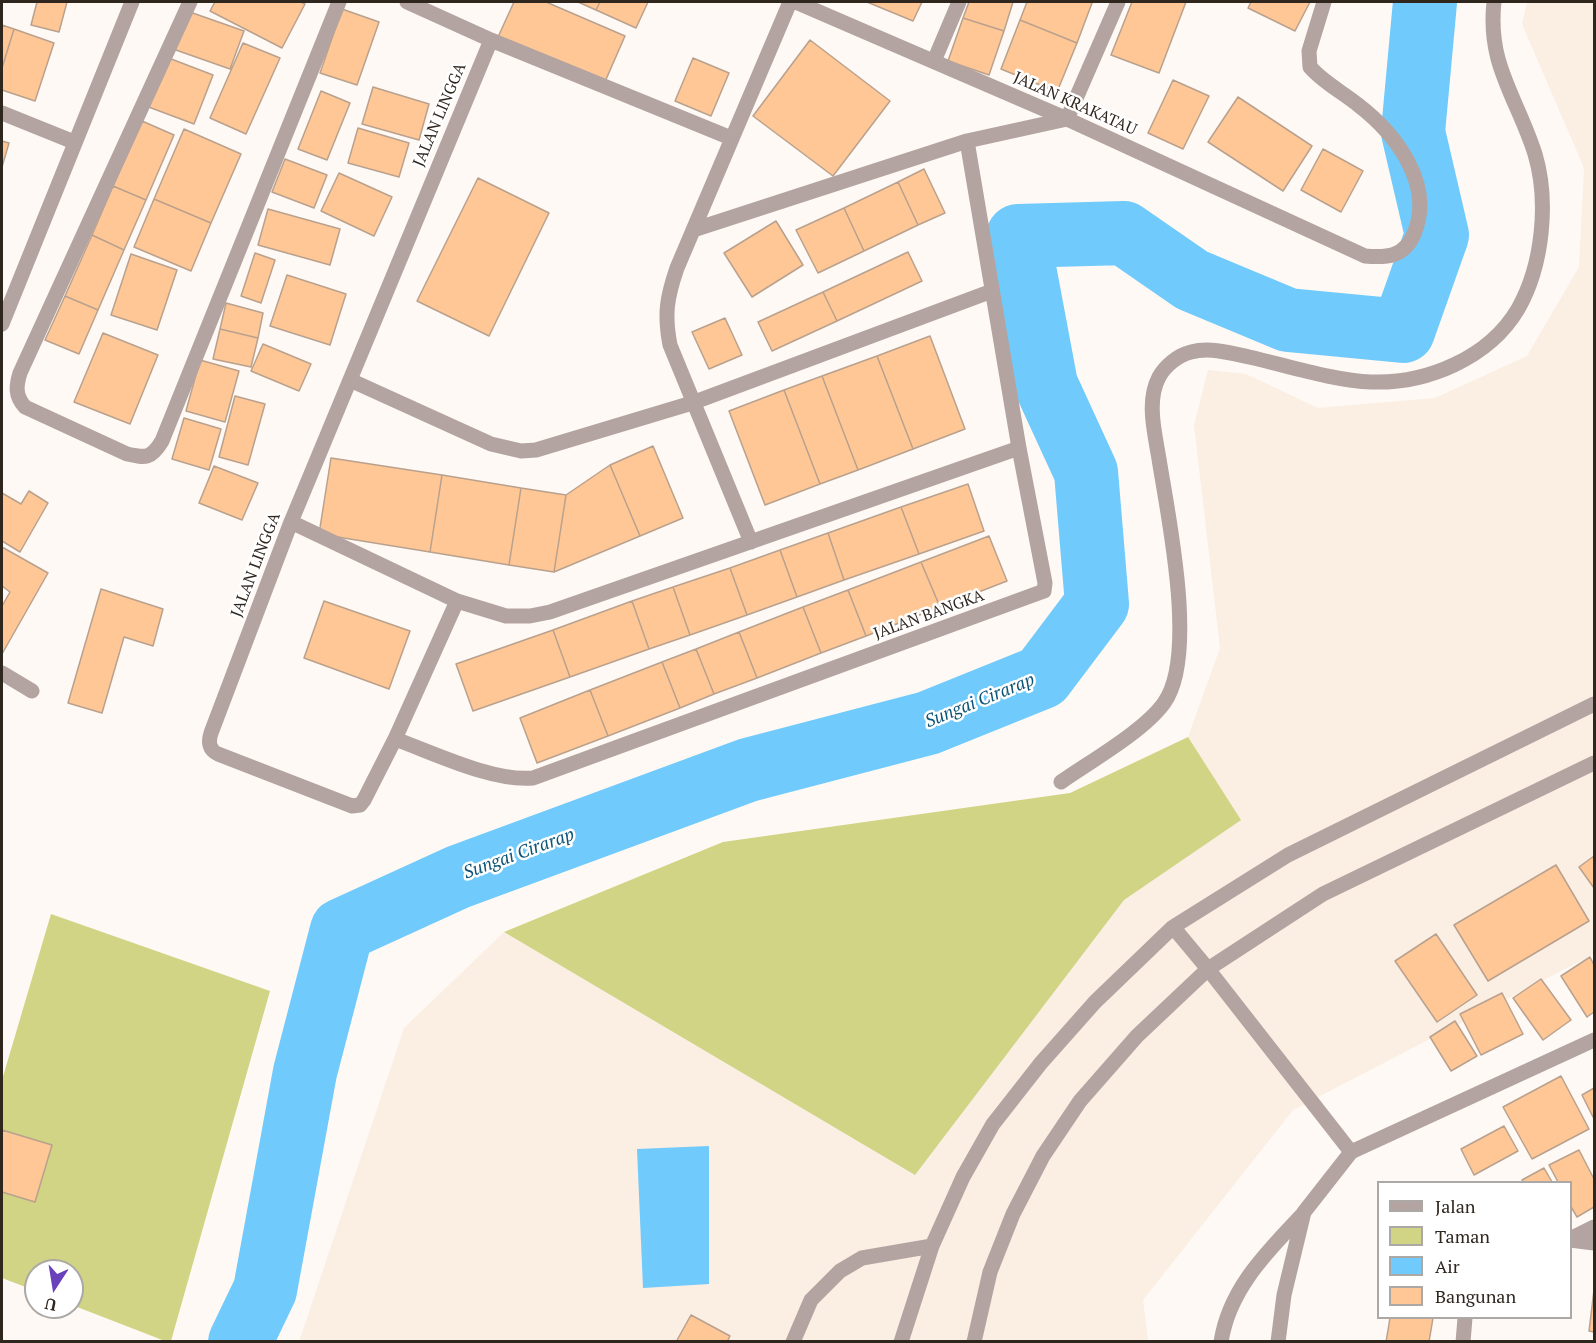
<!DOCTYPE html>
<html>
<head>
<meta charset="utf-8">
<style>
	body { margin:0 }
	#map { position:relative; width:1596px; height:1343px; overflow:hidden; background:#fef9f4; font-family:"PT Serif",serif }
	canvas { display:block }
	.frame { position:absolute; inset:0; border:3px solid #2f261e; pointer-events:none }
	.legend { position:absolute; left:1377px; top:1181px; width:195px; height:138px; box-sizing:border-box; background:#fff; border:2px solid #aca8a5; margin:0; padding:8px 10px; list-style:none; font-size:18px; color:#2f261e }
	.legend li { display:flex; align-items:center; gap:12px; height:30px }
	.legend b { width:30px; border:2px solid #aca8a5 }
	.north { position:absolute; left:24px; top:1259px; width:60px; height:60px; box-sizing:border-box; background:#fff; border:2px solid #aca8a5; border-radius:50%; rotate:192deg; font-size:16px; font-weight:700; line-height:24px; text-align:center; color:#2f261e }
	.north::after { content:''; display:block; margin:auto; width:21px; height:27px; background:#6941ba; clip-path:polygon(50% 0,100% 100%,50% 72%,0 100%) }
</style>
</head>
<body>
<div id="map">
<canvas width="1596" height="1343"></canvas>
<div class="frame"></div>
<ul class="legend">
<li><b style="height:8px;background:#b3a4a1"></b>Jalan</li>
<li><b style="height:16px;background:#d0d484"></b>Taman</li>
<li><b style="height:16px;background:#70cafc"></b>Air</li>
<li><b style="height:16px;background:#ffc796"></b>Bangunan</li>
</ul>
<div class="north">U</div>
</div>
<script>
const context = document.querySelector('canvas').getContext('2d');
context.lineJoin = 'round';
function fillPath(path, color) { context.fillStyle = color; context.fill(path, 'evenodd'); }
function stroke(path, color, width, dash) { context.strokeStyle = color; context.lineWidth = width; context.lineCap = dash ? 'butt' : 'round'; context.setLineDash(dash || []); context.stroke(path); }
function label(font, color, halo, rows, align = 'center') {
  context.font = font + ' "PT Serif",serif'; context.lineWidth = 5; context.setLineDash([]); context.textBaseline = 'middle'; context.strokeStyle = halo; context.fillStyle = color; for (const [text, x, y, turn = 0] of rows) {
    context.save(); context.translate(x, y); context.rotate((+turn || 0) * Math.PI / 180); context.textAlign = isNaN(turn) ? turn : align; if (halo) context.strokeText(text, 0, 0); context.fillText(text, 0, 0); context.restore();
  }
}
const built = new Path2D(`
	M 1527,2 L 1594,2 L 1594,954 L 1293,1110 L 1143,1300 L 1148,1341 L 299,1342 L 404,1028 L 504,932 L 915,1175 L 1124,900 L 1240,820 L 1188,737 L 1220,648 L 1194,425 L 1208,370 L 1246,374 L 1318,408 L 1435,398 L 1527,356 L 1579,267 L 1584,168 L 1522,24 Z`);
const green = new Path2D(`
	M 1188,737 L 1241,820 L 1124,900 L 915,1175 L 504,932 L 723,842 L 1070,793 Z
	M 51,914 L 270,991 L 171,1341 L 165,1341 L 72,1305 L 72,1271 L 36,1271 L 36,1291 L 2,1278 L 2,1080 Z`);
const water = new Path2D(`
	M 709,1146 L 709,1284 L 643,1288 L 637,1149 Z`);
const river = new Path2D(`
	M 240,1342 L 265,1290 L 305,1072 L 342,930 L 458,877 L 748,770 L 928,723 L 1042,677 L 1097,604 L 1086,472 L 1046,385 L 1018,236 L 1124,233 L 1192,280 L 1288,320 L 1403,331 L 1437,235 L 1413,132 L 1425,2`);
const building = new Path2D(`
	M 37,2 L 67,2 L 59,32 L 31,25 Z
	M 215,2 L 301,2 L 305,4 L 282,48 L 210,11 Z
	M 514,2 L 546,2 L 625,36 L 604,84 L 498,37 Z
	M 578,2 L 600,2 L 596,10 Z
	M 600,2 L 648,2 L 636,28 L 596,10 Z
	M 867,2 L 922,2 L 913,21 Z
	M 969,2 L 1013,2 L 1004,31 L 963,18 Z
	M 1027,2 L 1089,2 L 1092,3 L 1077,43 L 1020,20 Z
	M 1132,2 L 1186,2 L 1159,73 L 1111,55 Z
	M 1251,2 L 1310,2 L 1295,31 L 1248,8 Z
	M 342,9 L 379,22 L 357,85 L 320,73 Z
	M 187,11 L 244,31 L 230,69 L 173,49 Z
	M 963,18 L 1004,31 L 989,75 L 948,61 Z
	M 1020,20 L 1077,43 L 1057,92 L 1001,69 Z
	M 2,25 L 14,29 L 2,68 Z
	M 14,29 L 54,43 L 35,101 L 2,90 L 2,68 Z
	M 810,40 L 890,101 L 833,176 L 753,116 Z
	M 243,43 L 280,58 L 246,134 L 210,118 Z
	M 166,57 L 213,75 L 194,124 L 146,106 Z
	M 693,58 L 729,73 L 711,116 L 675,101 Z
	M 1173,80 L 1209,96 L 1183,149 L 1148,133 Z
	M 373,87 L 429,104 L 419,140 L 362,124 Z
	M 321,91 L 350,103 L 327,160 L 298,149 Z
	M 1238,97 L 1312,146 L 1283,191 L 1208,142 Z
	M 142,121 L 174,135 L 146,200 L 113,186 Z
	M 358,128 L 409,143 L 399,177 L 348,163 Z
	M 184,129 L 241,154 L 211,223 L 154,199 Z
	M 2,141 L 9,143 L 2,167 Z
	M 1323,149 L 1363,171 L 1341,212 L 1301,190 Z
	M 285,159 L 327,175 L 314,208 L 272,192 Z
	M 924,169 L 945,213 L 918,225 L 898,182 Z
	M 339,173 L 392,197 L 374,236 L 321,211 Z
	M 478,178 L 549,213 L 489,336 L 417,301 Z
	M 898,182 L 918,225 L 864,251 L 844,208 Z
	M 113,186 L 146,200 L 124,250 L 92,235 Z
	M 154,199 L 211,223 L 191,271 L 134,247 Z
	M 844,208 L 864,251 L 818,273 L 796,230 Z
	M 268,209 L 340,229 L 330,265 L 258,245 Z
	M 776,221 L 803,265 L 752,297 L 724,253 Z
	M 92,235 L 124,250 L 98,310 L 65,296 Z
	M 908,252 L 922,281 L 837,321 L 823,292 Z
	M 255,253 L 275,260 L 261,303 L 241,296 Z
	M 131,254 L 177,270 L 157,330 L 111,315 Z
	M 287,275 L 346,294 L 330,345 L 270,326 Z
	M 823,292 L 837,321 L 772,351 L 758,322 Z
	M 65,296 L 98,310 L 79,354 L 45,340 Z
	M 226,303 L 263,313 L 258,338 L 220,329 Z
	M 725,318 L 742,355 L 709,369 L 692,332 Z
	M 220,329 L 258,338 L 251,367 L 213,359 Z
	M 103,333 L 158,355 L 130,424 L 74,402 Z
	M 930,336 L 965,429 L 913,449 L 877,356 Z
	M 263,344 L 311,364 L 299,391 L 251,371 Z
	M 877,356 L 913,449 L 858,470 L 822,376 Z
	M 200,360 L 239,371 L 225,422 L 186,411 Z
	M 822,376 L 858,470 L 820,484 L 784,390 Z
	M 784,390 L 820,484 L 765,505 L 729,411 Z
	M 235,396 L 265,404 L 248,465 L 219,457 Z
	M 184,418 L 221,429 L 209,470 L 172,459 Z
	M 653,446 L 683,518 L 640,536 L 610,465 Z
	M 331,458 L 442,475 L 430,552 L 319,534 Z
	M 610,465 L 640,536 L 554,572 L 566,495 Z
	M 214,466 L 258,483 L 242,520 L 199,503 Z
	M 442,475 L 521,488 L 509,565 L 430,552 Z
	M 968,484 L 984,531 L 919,554 L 901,507 Z
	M 521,488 L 566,495 L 554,572 L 509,565 Z
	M 29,491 L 48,503 L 20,552 L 2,541 L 2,493 L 21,504 Z
	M 901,507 L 919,554 L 844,580 L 828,533 Z
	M 828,533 L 844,580 L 797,597 L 780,550 Z
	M 989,536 L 1007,581 L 940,607 L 921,562 Z
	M 2,547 L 48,573 L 2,654 L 2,606 L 10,592 L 2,586 Z
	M 780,550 L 797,597 L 747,615 L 730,568 Z
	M 921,562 L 940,607 L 866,636 L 848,590 Z
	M 730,568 L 747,615 L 690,635 L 673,587 Z
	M 673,587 L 690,635 L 649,649 L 632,601 Z
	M 101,589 L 163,609 L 153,646 L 124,637 L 102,713 L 68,703 Z
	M 848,590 L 866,636 L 821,653 L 803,607 Z
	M 324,601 L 410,631 L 389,689 L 304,658 Z
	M 632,601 L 649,649 L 570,677 L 553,630 Z
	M 803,607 L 821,653 L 757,678 L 739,632 Z
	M 553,630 L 570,677 L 473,711 L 456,664 Z
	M 739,632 L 757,678 L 714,694 L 696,649 Z
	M 696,649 L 714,694 L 680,708 L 662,662 Z
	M 662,662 L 680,708 L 608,736 L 590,690 Z
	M 590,690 L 608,736 L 537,763 L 520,718 Z
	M 1594,856 L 1594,888 L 1579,867 Z
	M 1556,865 L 1589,921 L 1488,981 L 1454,925 Z
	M 1436,934 L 1477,995 L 1437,1022 L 1395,961 Z
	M 1590,957 L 1594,965 L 1594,1012 L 1587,1017 L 1561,976 Z
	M 1541,979 L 1571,1020 L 1543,1040 L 1513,998 Z
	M 1502,993 L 1523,1034 L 1481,1055 L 1460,1014 Z
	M 1455,1021 L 1477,1056 L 1451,1071 L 1430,1037 Z
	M 1561,1076 L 1589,1129 L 1532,1159 L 1503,1107 Z
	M 1594,1088 L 1594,1116 L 1593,1117 L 1582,1095 Z
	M 1504,1126 L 1518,1151 L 1474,1175 L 1461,1149 Z
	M 2,1130 L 52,1145 L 35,1202 L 2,1192 Z
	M 1579,1150 L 1594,1179 L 1594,1207 L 1577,1217 L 1570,1205 L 1570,1182 L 1558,1182 L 1549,1165 Z
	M 1544,1168 L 1552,1182 L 1523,1182 L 1522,1180 Z
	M 1594,1290 L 1594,1332 L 1589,1331 Z
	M 691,1315 L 730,1336 L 727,1342 L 676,1342 Z
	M 1390,1318 L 1433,1318 L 1429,1342 L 1386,1342 Z`);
const minor = new Path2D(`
	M 190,2 L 20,373 C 16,386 15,396 25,407 L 127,454 C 146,458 151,459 162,441 L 339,2
	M 407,2 L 491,40 L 731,138
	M 796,2 L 1067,119 L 1365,256 C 1387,258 1404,257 1414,234 C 1435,184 1395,133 1357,104 C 1342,92 1323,82 1310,67 L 1309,51 L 1324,2
	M 934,61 L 959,2
	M 2,113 L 74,142
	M 693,230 L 967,141 L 1067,119 L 1118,2
	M 2,324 L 132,2
	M 350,380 L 491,444 L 521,451 L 536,450 L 692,403 L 992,291
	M 291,522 L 457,601 L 506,616 L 530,616 L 550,612 L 1019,448
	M 751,542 L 670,345 C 664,314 667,297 677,268 L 790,2
	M 457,601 L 395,739 L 364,800 L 360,805 L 352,806 L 218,754 C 209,750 208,742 211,733 L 291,522 L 491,40
	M 2,673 L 32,691
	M 395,739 C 434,753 493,782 533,778 L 1044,591 L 1045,583 L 1019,448 L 967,141
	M 1061,782 C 1091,761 1144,731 1164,703 C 1198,656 1168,516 1159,459 C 1155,434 1146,401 1159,377 C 1165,366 1178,355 1191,352 C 1210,347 1231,353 1249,357 C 1285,365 1335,381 1371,382 C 1427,384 1489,358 1518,309 C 1543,265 1549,201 1535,154 C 1517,97 1487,65 1494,2
	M 1173,927 L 1208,969 L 1351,1152
	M 1570,1239 L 1594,1227
	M 1570,1240 L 1594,1243
	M 793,1342 L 811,1300 L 840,1271 L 862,1258 L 932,1246
	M 901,1342 L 932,1246 L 963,1177 L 993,1124 L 1040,1064 L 1095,1002 L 1173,927 L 1288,855 L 1594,704
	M 974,1342 L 990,1272 L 1013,1214 L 1043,1156 L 1080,1101 L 1137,1036 L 1208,969 L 1323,894 L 1594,763
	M 1221,1342 C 1229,1289 1267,1252 1302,1215
	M 1278,1342 L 1284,1295 L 1304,1212 L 1351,1152 L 1594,1040
	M 1463,1342 L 1465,1318`);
const streetNames = [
	["JALAN KRAKATAU",1075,104,24],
	["JALAN LINGGA",440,115,-67],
	["JALAN LINGGA",256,565,-69],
	["JALAN BANGKA",929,615,-20]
];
const waterNames = [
	["Sungai Cirarap",980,701,-22],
	["Sungai Cirarap",519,854,-20]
];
fillPath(built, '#fbeee3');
fillPath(green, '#d0d484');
fillPath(water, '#70cafc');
stroke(river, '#70cafc', 64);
fillPath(building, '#ffc796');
stroke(building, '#b9a18d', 1.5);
stroke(minor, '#b3a4a1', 15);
label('16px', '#2f261e', '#fff', streetNames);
label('italic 18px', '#0d5576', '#fff', waterNames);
</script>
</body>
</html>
